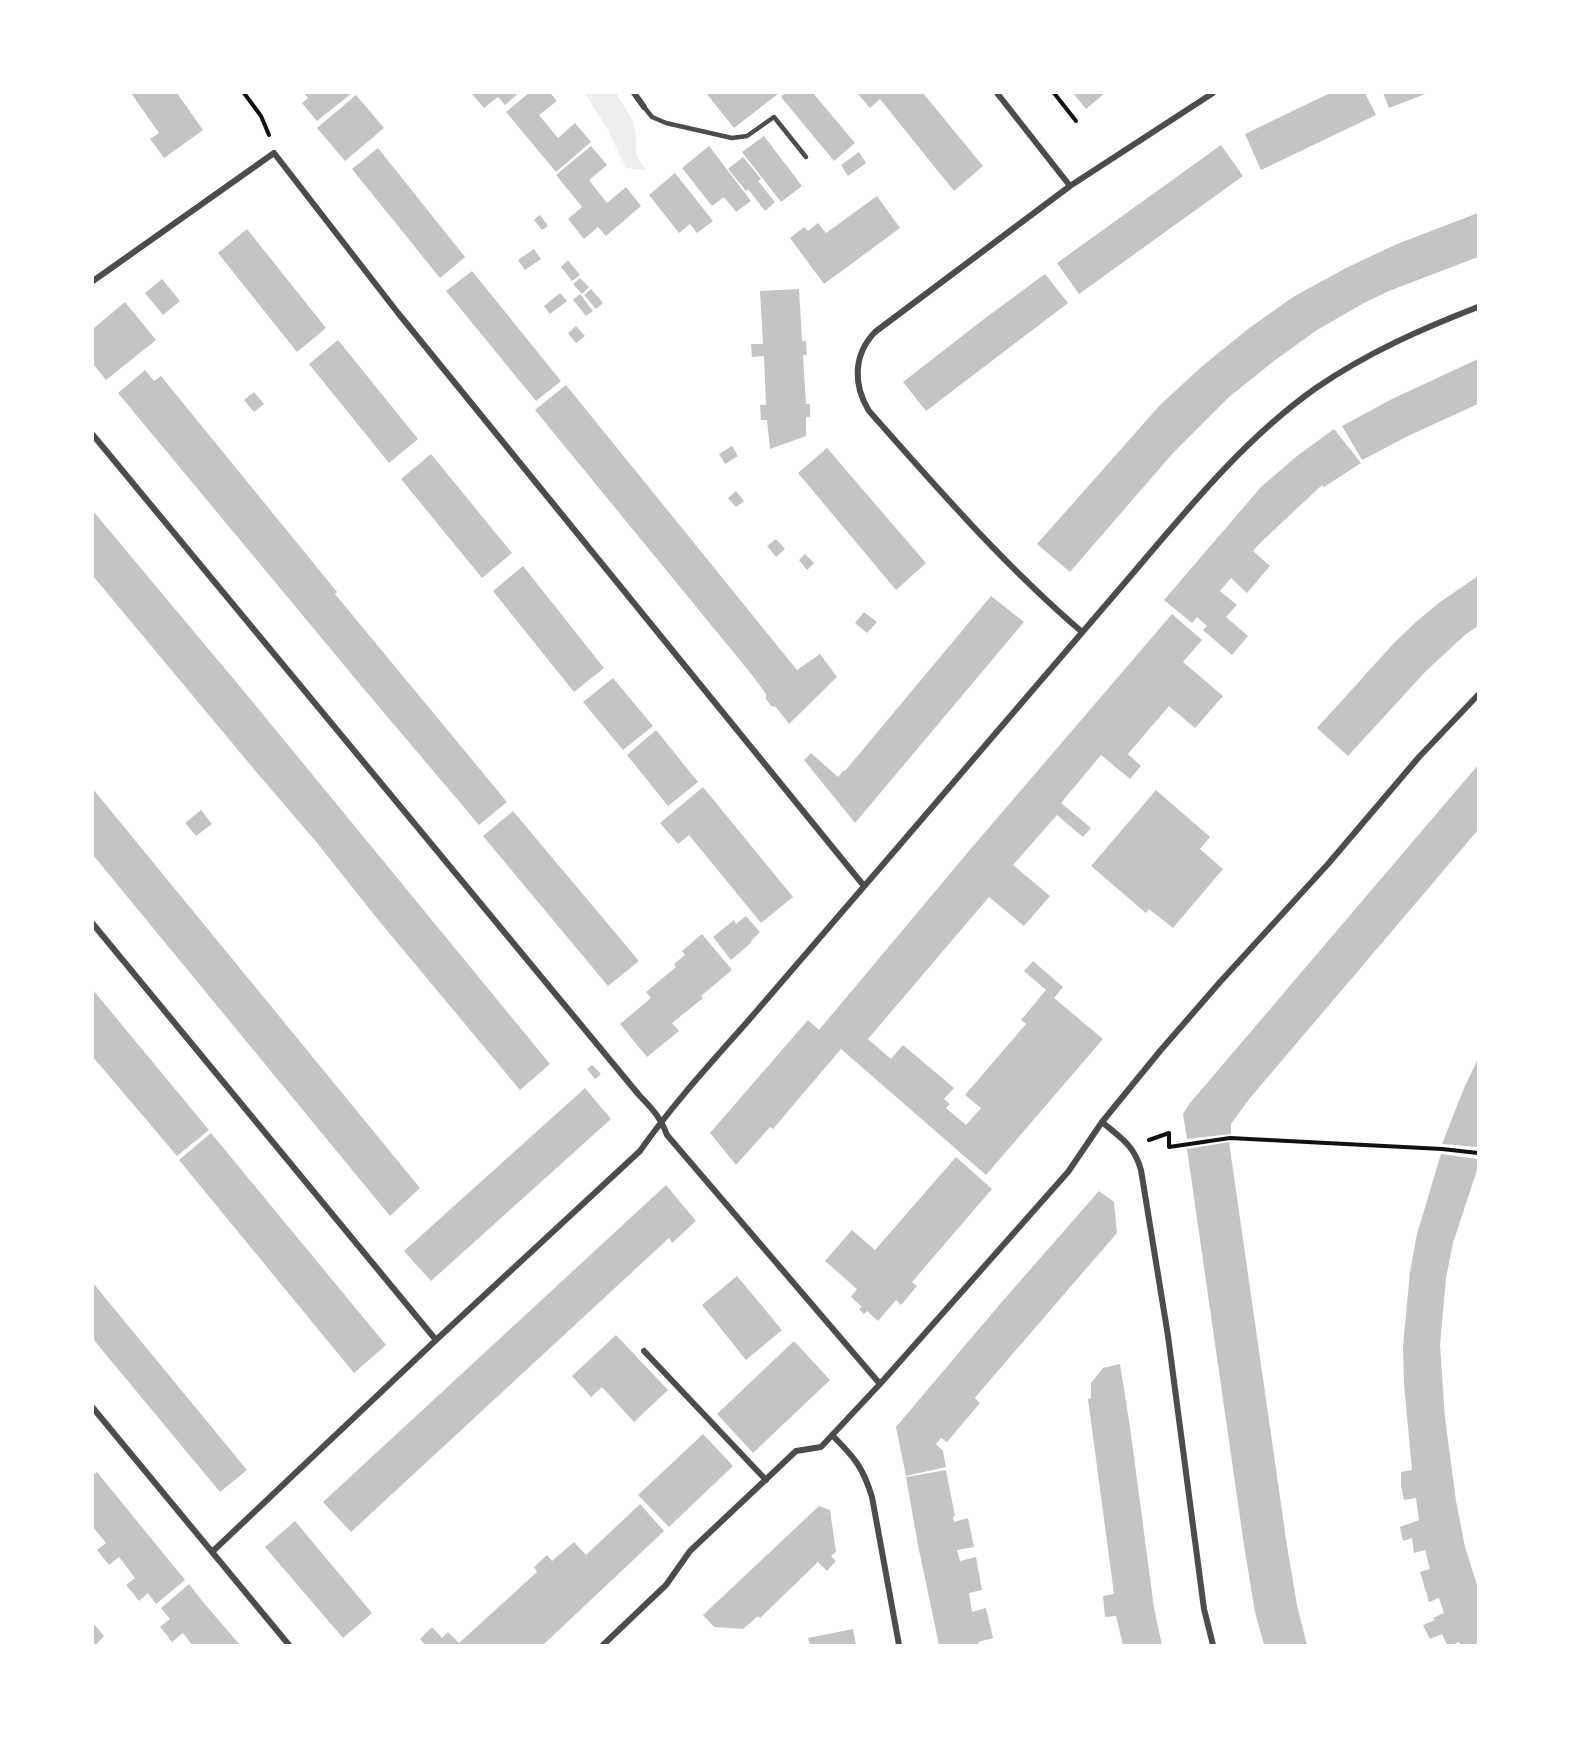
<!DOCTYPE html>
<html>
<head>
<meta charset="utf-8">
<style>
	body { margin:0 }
	#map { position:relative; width:1571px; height:1738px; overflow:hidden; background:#fff; font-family:"Fira Sans Condensed",sans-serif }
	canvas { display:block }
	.frame { position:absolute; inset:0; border:94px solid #fff; pointer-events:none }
</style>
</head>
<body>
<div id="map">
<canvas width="1571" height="1738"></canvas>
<div class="frame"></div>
</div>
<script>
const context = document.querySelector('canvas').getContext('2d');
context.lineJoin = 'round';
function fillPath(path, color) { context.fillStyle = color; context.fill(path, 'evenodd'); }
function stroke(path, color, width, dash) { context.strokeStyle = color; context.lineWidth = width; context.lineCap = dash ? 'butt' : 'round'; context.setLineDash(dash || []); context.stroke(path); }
const green = new Path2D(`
	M 585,93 L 616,93 L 633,121 L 636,136 L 636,155 L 646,170 L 626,168 L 608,130 Z`);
const building = new Path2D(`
	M 131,93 L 177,93 L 203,130 L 164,158 L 150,139 L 159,133 Z
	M 304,93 L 352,93 L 317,121 L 302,103 L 308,98 Z
	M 471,93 L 519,93 L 505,105 L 498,97 L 484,108 Z
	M 529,93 L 550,93 L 557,101 L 539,115 L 558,138 L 575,123 L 591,142 L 556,172 L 506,112 Z
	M 706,93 L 779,93 L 734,128 Z
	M 785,93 L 813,93 L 855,143 L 834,161 L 781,97 Z
	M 857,93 L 923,93 L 983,166 L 954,191 L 880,99 L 870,108 Z
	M 1073,93 L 1105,93 L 1086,109 Z
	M 1330,93 L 1365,93 L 1376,115 L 1261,170 L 1245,134 Z
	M 1383,93 L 1428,93 L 1389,108 Z
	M 356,95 L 384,128 L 345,161 L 317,128 Z
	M 764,136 L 802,186 L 781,202 L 742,152 Z
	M 1221,145 L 1243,176 L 1079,294 L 1057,263 Z
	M 591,146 L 607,165 L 589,180 L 607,203 L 626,187 L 641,206 L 606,236 L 598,227 L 584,239 L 568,219 L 582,207 L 556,175 Z
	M 709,146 L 751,201 L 736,212 L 724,197 L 712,206 L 682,168 Z
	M 378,148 L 465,257 L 440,278 L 352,169 Z
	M 859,152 L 866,163 L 848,176 L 841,165 Z
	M 743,157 L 761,179 L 758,181 L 775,202 L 765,211 L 748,189 L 746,191 L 728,169 Z
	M 675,173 L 713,221 L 697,233 L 690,224 L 679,233 L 649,195 Z
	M 877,196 L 900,228 L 824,284 L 790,238 L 804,227 L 808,231 L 818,223 L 826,233 Z
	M 1478,213 L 1478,257 L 1389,291 L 1364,303 L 1317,330 L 1274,361 L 1229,397 L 1173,453 L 1070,572 L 1037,544 L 1160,405 L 1200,368 L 1248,329 L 1293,297 L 1346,268 L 1397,244 Z
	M 540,215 L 548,226 L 542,230 L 534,220 Z
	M 247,229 L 326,328 L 297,352 L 218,253 Z
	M 534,249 L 541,259 L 525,270 L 518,260 Z
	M 568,260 L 580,275 L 572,281 L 561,267 Z
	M 472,271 L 561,381 L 536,401 L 446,291 Z
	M 1045,274 L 1068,303 L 926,411 L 903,382 L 984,319 Z
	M 580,278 L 589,287 L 582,294 L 573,284 Z
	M 162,279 L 180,301 L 163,315 L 145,293 Z
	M 591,289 L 603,303 L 596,309 L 584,295 Z
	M 799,289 L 802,341 L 806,341 L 807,355 L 803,355 L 806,404 L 810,404 L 810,417 L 806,417 L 806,436 L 770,449 L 767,420 L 761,420 L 760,405 L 766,405 L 764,356 L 752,357 L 751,344 L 763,344 L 760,291 Z
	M 560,293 L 567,301 L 550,314 L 544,306 Z
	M 580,294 L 593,311 L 586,316 L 573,300 Z
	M 125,302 L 156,340 L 106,380 L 93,364 L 93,329 Z
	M 576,326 L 585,336 L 576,343 L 568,333 Z
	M 338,340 L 418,439 L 389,463 L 309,364 Z
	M 1478,359 L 1478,404 L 1410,435 L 1362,460 L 1342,426 L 1392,399 Z
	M 145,370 L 154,381 L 161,376 L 337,592 L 335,594 L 507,802 L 479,825 L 363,688 L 118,393 Z
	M 566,385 L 797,670 L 820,654 L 837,677 L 789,724 L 776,707 L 771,706 L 766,699 L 766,694 L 752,675 L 535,410 Z
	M 254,392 L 264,404 L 254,412 L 244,400 Z
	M 1334,429 L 1361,463 L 1324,487 L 1322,485 L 1258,545 L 1253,551 L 1270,566 L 1247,593 L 1231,578 L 1220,591 L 1237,605 L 1226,617 L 1248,636 L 1232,655 L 1203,630 L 1207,626 L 1197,617 L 1192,623 L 1164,600 L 1261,487 L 1297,456 Z
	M 732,446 L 738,456 L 725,464 L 719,454 Z
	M 827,448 L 926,563 L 896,590 L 798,473 Z
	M 431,454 L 512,553 L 482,578 L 401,479 Z
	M 736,491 L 744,501 L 736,507 L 728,498 Z
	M 93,511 L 247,695 L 550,1064 L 520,1090 L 375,916 L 318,844 L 258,774 L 93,576 Z
	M 776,539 L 785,549 L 776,557 L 767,546 Z
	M 805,554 L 814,563 L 807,570 L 799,560 Z
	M 523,566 L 604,668 L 574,692 L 493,591 Z
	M 1478,576 L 1478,626 L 1466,634 L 1425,672 L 1348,756 L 1317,728 L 1394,643 L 1416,622 L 1440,602 Z
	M 991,596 L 1024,622 L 855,823 L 804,760 L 811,753 L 838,777 L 844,770 L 845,771 Z
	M 864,612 L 877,622 L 867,633 L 855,623 Z
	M 1172,614 L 1202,640 L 1183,662 L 1223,696 L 1195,728 L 1169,706 L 1128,754 L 1141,766 L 1130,779 L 1101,755 L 1061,803 L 1091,828 L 1083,837 L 1057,815 L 1013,865 L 1050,896 L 1024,926 L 989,897 L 868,1039 L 891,1059 L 903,1045 L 954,1088 L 944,1099 L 950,1104 L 946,1108 L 966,1125 L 981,1108 L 965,1095 L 1026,1024 L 1021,1020 L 1046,990 L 1024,971 L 1033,961 L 1063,987 L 1054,998 L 1103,1039 L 986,1175 L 841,1049 L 773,1129 L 770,1127 L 736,1165 L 710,1133 L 808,1020 L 819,1030 L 968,852 Z
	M 613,678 L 653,726 L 623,750 L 583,702 Z
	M 656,730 L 698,782 L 668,806 L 627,755 Z
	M 1478,765 L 1478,830 L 1250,1098 L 1231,1124 L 1231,1134 L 1187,1139 L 1183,1114 L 1190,1103 Z
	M 703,787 L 793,897 L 761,923 L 689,835 L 678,844 L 660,823 Z
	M 93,789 L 420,1188 L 390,1216 L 93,855 Z
	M 1156,790 L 1210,837 L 1200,849 L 1223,869 L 1173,928 L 1149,909 L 1146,913 L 1091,866 Z
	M 201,810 L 212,824 L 196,836 L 185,823 Z
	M 513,811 L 639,961 L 608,986 L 483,836 Z
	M 746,916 L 760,932 L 751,941 L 752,942 L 731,960 L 713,937 L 734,920 L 736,924 Z
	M 702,934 L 732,970 L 701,996 L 703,998 L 672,1023 L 679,1031 L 647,1057 L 620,1024 L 651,998 L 646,992 L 676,967 L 674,964 L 685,955 L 682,951 Z
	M 93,990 L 209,1130 L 177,1156 L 93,1057 Z
	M 1478,1059 L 1478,1147 L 1442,1144 L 1464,1088 Z
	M 592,1065 L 601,1074 L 595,1079 L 587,1069 Z
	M 585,1088 L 611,1119 L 431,1281 L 404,1251 Z
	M 211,1133 L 386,1345 L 354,1373 L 179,1160 Z
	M 1229,1142 L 1287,1546 L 1297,1605 L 1307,1645 L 1264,1645 L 1255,1612 L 1245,1552 L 1187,1149 Z
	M 1441,1154 L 1478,1159 L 1478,1167 L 1453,1243 L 1446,1278 L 1440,1345 L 1445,1418 L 1456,1501 L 1465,1547 L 1478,1588 L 1478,1643 L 1473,1645 L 1460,1645 L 1459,1642 L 1452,1645 L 1447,1645 L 1442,1634 L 1430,1639 L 1423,1625 L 1435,1620 L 1433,1618 L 1444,1613 L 1439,1598 L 1429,1602 L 1420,1572 L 1430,1569 L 1425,1550 L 1414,1553 L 1412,1538 L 1403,1541 L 1400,1527 L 1419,1520 L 1416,1498 L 1404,1500 L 1401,1486 L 1401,1472 L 1412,1470 L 1404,1384 L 1403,1346 L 1410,1272 L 1417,1234 Z
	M 956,1157 L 992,1189 L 912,1282 L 917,1286 L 901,1305 L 896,1300 L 878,1321 L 867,1311 L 864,1314 L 859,1309 L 862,1307 L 851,1297 L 857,1289 L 825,1261 L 852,1230 L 875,1250 Z
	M 666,1185 L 696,1221 L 672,1243 L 669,1238 L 351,1532 L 323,1502 Z
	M 1099,1191 L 1114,1202 L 1117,1233 L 978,1394 L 975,1398 L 980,1403 L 947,1442 L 941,1438 L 936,1444 L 943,1451 L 946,1467 L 906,1476 L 896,1427 L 1000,1304 Z
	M 737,1276 L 782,1330 L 746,1360 L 702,1305 Z
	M 93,1283 L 247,1470 L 220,1492 L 93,1339 Z
	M 616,1335 L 668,1390 L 634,1422 L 602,1387 L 591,1397 L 572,1376 Z
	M 794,1341 L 830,1380 L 753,1453 L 717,1414 Z
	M 1120,1364 L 1130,1427 L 1154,1608 L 1162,1645 L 1123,1645 L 1116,1616 L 1105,1617 L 1103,1596 L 1114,1594 L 1088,1399 L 1091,1398 L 1091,1383 L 1103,1368 Z
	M 703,1434 L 733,1466 L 669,1527 L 638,1495 Z
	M 946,1470 L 955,1516 L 953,1517 L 954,1522 L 968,1518 L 974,1547 L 957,1550 L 960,1561 L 976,1557 L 982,1590 L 969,1593 L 972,1612 L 986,1608 L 993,1638 L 978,1642 L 979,1645 L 939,1645 L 918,1545 L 906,1477 Z
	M 97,1472 L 185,1580 L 156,1604 L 148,1593 L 139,1601 L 132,1592 L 126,1585 L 135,1578 L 119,1557 L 109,1565 L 97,1550 L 106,1543 L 93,1527 L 93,1475 Z
	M 640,1504 L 664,1531 L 543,1645 L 425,1645 L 420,1639 L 432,1627 L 442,1638 L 448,1632 L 459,1643 L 537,1572 L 534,1567 L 547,1555 L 552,1561 L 574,1542 L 586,1555 Z
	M 819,1506 L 830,1510 L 836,1552 L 831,1556 L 836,1561 L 827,1571 L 818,1562 L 760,1618 L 758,1616 L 743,1629 L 714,1627 L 703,1615 Z
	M 295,1521 L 372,1613 L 343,1638 L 265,1547 Z
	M 189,1584 L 203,1602 L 240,1645 L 192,1645 L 183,1633 L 172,1642 L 166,1634 L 160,1627 L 170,1619 L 161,1608 Z
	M 93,1623 L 104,1636 L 96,1645 L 93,1645 Z
	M 853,1629 L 856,1645 L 810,1645 L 808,1638 Z`);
const path = new Path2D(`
	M 244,93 L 261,116 L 269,135
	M 1054,93 L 1076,121
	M 1149,1140 L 1169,1133 L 1169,1147 L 1230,1138 L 1442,1149 L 1478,1153`);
const service = new Path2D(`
	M 644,107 L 652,117 L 666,123 L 732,138 L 747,136 L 774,117 L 806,157`);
const minor = new Path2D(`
	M 634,93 L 644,107
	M 997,93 L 1070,186
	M 93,281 L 274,153 L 398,313 L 864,886
	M 93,435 L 639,1095 C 652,1109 660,1116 667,1135 L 880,1384
	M 1082,632 C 1004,565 937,488 869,411 C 853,385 853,355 875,332 L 1070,186 L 1213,93
	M 93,924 L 436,1340
	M 1102,1122 C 1121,1138 1134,1145 1141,1170 L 1168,1336 L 1204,1609 L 1213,1645
	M 644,1351 L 766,1480
	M 93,1408 L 289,1645
	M 832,1435 C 854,1457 863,1467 872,1497 L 899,1645
	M 212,1552 L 436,1340 L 640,1151 C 672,1105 711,1063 748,1021 C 798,963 848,905 898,847 C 972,760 1047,673 1122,586 C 1182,516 1241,441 1316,388 C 1367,353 1421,329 1478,307
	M 603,1645 L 666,1585 L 690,1551 L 796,1451 L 821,1447 L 880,1384 L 1068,1172 L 1102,1122 L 1160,1051 L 1220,982 L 1328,864 L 1419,757 L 1478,695`);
fillPath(green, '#eee');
fillPath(building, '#c4c4c4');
stroke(path, '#111', 4);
stroke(service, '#4c4c4c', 4.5);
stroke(minor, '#4c4c4c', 6);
</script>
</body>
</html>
